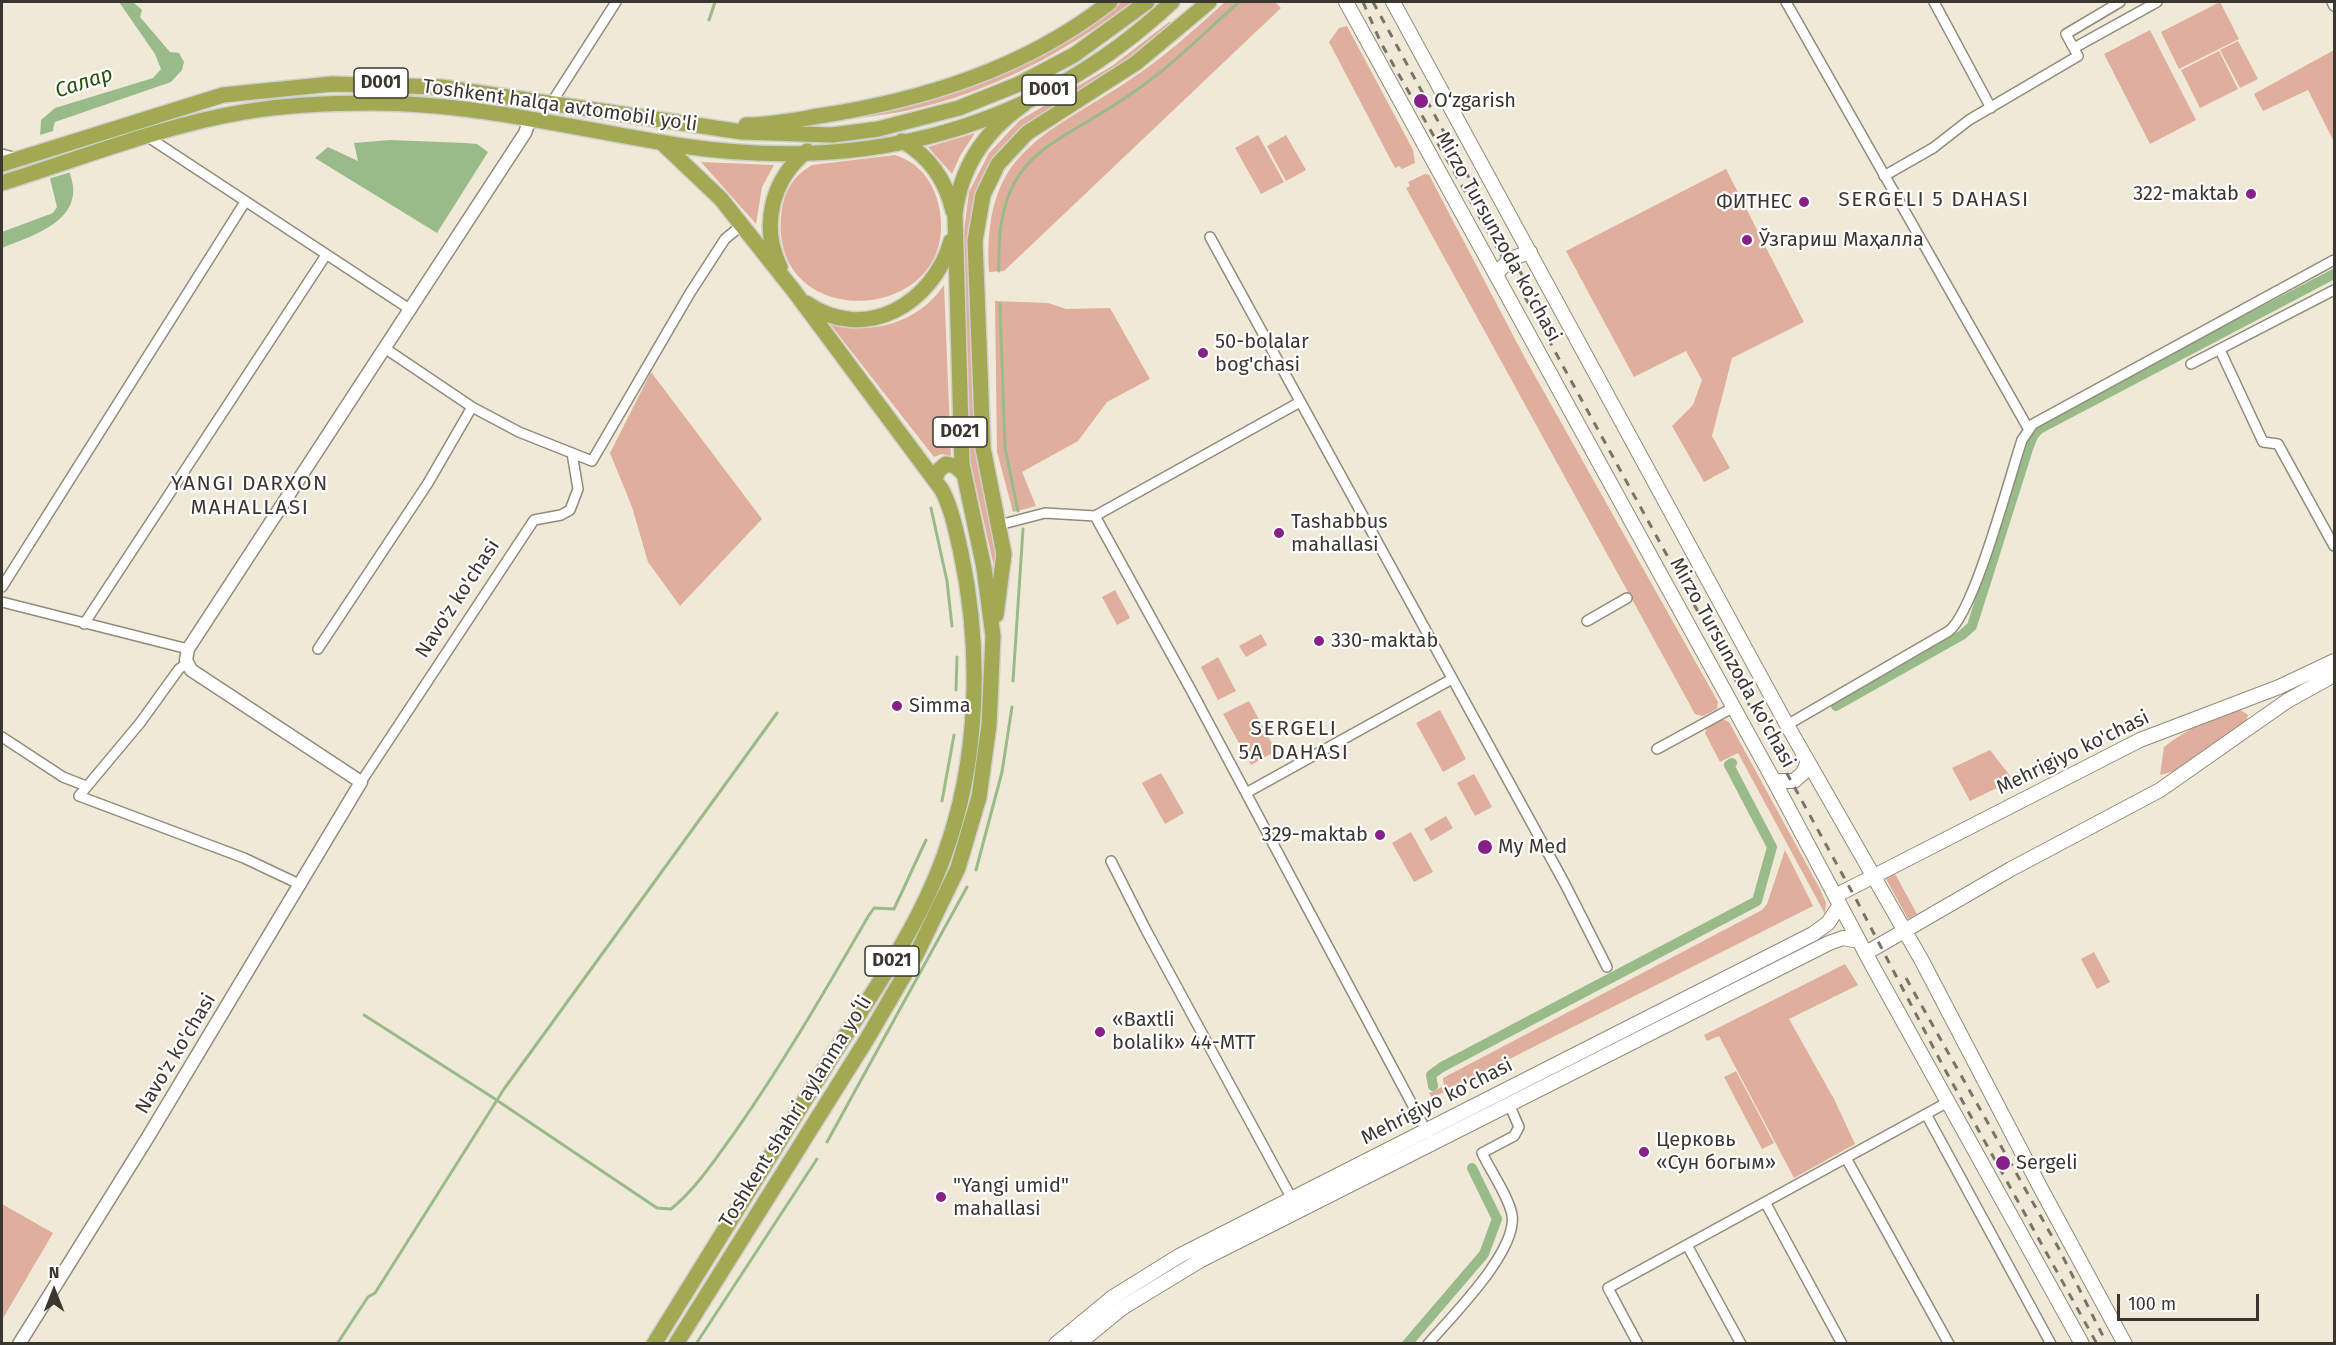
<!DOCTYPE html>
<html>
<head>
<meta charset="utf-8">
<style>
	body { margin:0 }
	#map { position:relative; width:2336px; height:1345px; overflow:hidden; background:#f0e9d8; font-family:"Fira Sans",sans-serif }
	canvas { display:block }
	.frame { position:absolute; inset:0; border:3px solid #3a3730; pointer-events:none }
	.north { position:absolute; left:24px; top:1261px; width:60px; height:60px; -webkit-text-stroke:4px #fff; paint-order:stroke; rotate:0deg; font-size:16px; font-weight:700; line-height:24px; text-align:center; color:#3a3730 }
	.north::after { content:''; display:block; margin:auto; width:21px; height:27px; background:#3a3730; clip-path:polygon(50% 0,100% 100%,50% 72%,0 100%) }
	.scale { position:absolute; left:2117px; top:1294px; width:142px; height:27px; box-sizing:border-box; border:3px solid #3a3730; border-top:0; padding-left:8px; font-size:18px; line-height:21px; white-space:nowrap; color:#3a3730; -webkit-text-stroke:4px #fff; paint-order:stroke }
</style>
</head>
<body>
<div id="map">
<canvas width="2336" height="1345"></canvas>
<div class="frame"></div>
<div class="north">N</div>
<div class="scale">100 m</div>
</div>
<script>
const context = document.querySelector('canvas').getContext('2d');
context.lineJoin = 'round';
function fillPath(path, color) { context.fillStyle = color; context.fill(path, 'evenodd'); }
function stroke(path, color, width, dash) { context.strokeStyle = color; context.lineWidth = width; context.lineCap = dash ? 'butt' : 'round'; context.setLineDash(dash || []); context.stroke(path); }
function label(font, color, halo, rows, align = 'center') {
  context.font = font + ' "Fira Sans",sans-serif'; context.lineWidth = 4.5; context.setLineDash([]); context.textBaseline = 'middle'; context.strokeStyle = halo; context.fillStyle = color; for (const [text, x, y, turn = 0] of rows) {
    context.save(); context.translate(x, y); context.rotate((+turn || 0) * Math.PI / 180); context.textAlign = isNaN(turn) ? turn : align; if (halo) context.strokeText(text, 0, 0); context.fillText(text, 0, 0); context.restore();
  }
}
const green = new Path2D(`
	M 1122,2 L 1132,2 C 1066,52 991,92 910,110 C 876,117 840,120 805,124 L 976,84 L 1013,68 Z
	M 1225,2 L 1275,2 L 1281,8 L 1004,271 L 989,272 C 983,153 1039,139 1125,83 C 1161,60 1194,30 1225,2 Z
	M 2220,2 L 2239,39 L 2179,69 L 2161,32 Z
	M 1169,22 L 1180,22 C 1150,45 1119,68 1086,88 C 1026,126 980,147 971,225 L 997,538 L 997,580 L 970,460 L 962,247 L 969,192 L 989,153 L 1020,120 L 1112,66 Z
	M 1347,26 L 1413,150 L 1415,163 L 1402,169 L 1399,166 L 1395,168 L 1329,42 L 1339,28 Z
	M 2150,30 L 2196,120 L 2150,144 L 2104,54 Z
	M 2238,41 L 2258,79 L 2240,88 L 2220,50 Z
	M 2334,50 L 2334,142 L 2308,90 L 2263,111 L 2254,94 Z
	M 2219,51 L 2238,89 L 2200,108 L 2181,70 Z
	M 975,133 L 960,156 L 952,174 L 928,147 Z
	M 1258,135 L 1284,182 L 1261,194 L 1235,148 Z
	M 1286,135 L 1306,170 L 1286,181 L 1267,146 Z
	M 895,155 C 921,163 936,185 940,212 C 957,324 771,335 781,217 C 783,194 792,176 812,165 Z
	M 701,162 L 774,165 L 762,187 L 756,224 Z
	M 1726,169 L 1804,322 L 1732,358 L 1712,436 L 1730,468 L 1704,482 L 1672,426 L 1693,405 L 1702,380 L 1686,351 L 1634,377 L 1566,251 Z
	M 1425,174 L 1429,175 L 1526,360 L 1718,702 L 1717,709 L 1703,716 L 1695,714 L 1406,188 L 1410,186 L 1408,182 Z
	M 944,285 L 951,456 L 942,454 L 934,457 L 830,324 C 874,335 918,323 944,285 Z
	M 995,301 L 1048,303 L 1066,309 L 1110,308 L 1150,379 L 1107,402 L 1078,441 L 1022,472 L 1036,506 L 1013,512 L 997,452 Z
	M 651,372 L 762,519 L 680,606 L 648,562 L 632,507 L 610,453 Z
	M 1115,590 L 1130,618 L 1117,625 L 1102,597 Z
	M 1261,634 L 1267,645 L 1246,657 L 1239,646 Z
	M 1218,657 L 1236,691 L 1218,700 L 1201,667 Z
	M 1249,701 L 1276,751 L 1251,765 L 1223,714 Z
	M 2239,709 L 2248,715 L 2246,722 L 2179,770 L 2160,775 L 2164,747 C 2188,728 2211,719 2239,709 Z
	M 1440,710 L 1466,759 L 1443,772 L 1416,723 Z
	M 1722,719 L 1729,722 L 1820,889 L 1826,903 L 1825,914 L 1738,753 L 1720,762 L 1705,733 L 1707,728 Z
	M 1990,750 L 2011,777 L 2007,783 L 1970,801 L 1952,768 Z
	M 1161,773 L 1184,813 L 1165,824 L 1142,783 Z
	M 1474,774 L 1492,807 L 1475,816 L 1457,783 Z
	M 1446,816 L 1453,828 L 1431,841 L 1424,829 Z
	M 1411,832 L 1433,872 L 1414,882 L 1392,843 Z
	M 1785,850 L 1813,906 L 1432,1098 L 1429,1093 L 1444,1086 L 1443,1078 L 1762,910 L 1767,904 Z
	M 1894,872 L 1917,914 L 1908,919 L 1885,877 Z
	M 2094,952 L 2110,982 L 2097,989 L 2081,959 Z
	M 1845,964 L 1858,985 L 1789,1019 L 1834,1099 L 1855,1144 L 1794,1178 L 1719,1036 L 1707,1041 L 1704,1035 Z
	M 1736,1071 L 1774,1143 L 1762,1149 L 1724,1077 Z
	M 2,1204 L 53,1233 L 2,1320 Z`);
const water = new Path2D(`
	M 119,2 L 133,2 L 142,10 L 140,17 L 170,52 L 179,53 L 184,62 L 182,70 L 171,82 L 55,122 L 53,129 C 59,147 70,167 73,186 C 77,224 28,237 2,248 L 2,232 L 53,213 L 57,207 L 40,138 L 41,120 L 55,108 L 153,78 L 161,69 L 155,54 Z
	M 390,140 L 465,143 L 477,144 L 488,152 L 437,233 L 315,158 L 328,147 L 358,161 L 354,143 Z`);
const pier = new Path2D(`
	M 56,130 L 71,172 L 48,179 L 37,136 Z`);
const stream = new Path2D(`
	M 709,20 L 715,2
	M 999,271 C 995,146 1056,149 1138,89 C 1174,64 1206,31 1239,2
	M 1000,304 L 1005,448 L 1018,511
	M 931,508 L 947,581 L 952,626
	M 1013,681 L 1023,529
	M 956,690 L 957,657
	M 942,801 L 954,735
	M 976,870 L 1002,772 L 1012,707
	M 364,1015 L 492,1097 L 657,1208 L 671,1209 C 696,1189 716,1158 735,1132 C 784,1062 826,989 869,915 L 874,908 L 894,909 L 926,840
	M 827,1142 L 967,887
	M 337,1344 L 368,1297 L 375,1293 L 504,1089 L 777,713
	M 696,1344 L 817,1159`);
const canal = new Path2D(`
	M 1836,706 L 1962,635 L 1972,626 L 2028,449 L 2033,436 L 2039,429 L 2334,274
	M 1433,1086 L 1431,1075 L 1442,1067 L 1757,901 L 1772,847 L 1729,765 L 1732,763
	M 1407,1344 L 1484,1254 L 1497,1219 L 1472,1168`);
const minor = new Path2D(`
	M 1786,2 L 2028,428
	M 1934,2 L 1991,108
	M 2332,2 L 2334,6
	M 2074,48 L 2157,2
	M 552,102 L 616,2
	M 148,137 L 411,310
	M 2,154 L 17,158
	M 1884,176 L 1933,148 L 1969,120 L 2078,56 L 2066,34 L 2120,2
	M 1210,237 L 1565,884 L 1607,967
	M 386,349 L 472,407 L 519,432 L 592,461 L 690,293 L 725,239 L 742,225
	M 2220,350 L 2263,442 L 2278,444 L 2334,546
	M 2191,364 L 2334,290
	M 1095,516 L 1191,690 L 1428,1134
	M 999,525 L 1045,513 L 1095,516 L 1300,402
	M 2,587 L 245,202
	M 2,602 L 188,649
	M 1587,621 L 1627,598
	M 84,624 L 326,255
	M 318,649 L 428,483 L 472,407
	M 187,663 L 179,669 L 140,723 L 79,796 L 244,858 L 301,885
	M 1787,725 L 1949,631 C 1975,610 2009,479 2022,440 L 2033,424 L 2334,260
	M 2,737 L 63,777 L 86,786
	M 1657,749 L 1734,707
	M 361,782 L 534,520 L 561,515 L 570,510 L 578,489 L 572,453
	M 1246,793 L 1452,679
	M 1111,861 L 1146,930 L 1292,1199
	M 1926,1114 L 2051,1344
	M 1846,1158 L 1949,1344
	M 1765,1202 L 1842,1344
	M 1687,1245 L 1741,1344
	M 1428,1344 C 1451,1317 1518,1251 1512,1215 C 1509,1197 1490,1170 1482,1153 L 1514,1136 L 1519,1127 L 1509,1104
	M 1638,1344 L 1608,1288 L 1948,1102`);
const tertiary = new Path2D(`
	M 19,1344 L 148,1137 L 361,782 L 191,670 L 186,660 L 188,649 L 525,133 L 530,119`);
const secondary = new Path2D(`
	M 1346,2 L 1774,781 L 1873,967 L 2082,1344
	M 1393,2 L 1787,725 L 1922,961 L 2039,1185 L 2125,1344
	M 1496,274 L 1510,259 L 1530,252
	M 1774,781 L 1794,781 L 1803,773 L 1808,762
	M 1835,896 L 2140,740 L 2279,687 L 2334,661
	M 1866,953 L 2011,869 L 2160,790 L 2287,701 L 2334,675
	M 1056,1344 L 1113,1297 L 1179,1256 L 1813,934 L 1828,923 L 1840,905
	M 1078,1344 L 1122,1308 L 1201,1260 L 1829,943 L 1843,938 L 1859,941`);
const trunk = new Path2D(`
	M 746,125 C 770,125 795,120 819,116 C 924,100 1026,68 1110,2
	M 902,141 C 929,156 946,181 953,211
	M 2,164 L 223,95 L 332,84 L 441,87 L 742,132 L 832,135 L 878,129 L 959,108 L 1019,84 L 1074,55 L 1147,2
	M 2,183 C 79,159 164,125 244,112 C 285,105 330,103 372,103 C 477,103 580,130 683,146 C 867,173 1035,130 1172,2
	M 780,267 C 760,226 772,179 807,151
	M 806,303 C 865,344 933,304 951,241
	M 935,480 L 938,471 L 946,464 L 955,466 L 963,473
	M 996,615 L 1004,554 L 983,448 L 975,241 L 983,195 L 998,164 L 1027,133 L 1136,63 L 1209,2
	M 654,1344 C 712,1251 769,1158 826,1066 C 868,999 917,931 944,856 C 979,761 982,651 961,553 C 956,531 952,510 942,490 L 794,291 L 721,199 L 661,142
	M 676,1344 L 867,1039 L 916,955 L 958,868 L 979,797 L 989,725 L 993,636 L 984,568 L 962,464 L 955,215 C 960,168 985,131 1024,104`);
const rail = new Path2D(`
	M 1363,2 L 1381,43 L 1530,306 L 1857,901 L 1943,1066 L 2097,1344
	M 1373,2 L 1522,275
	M 1906,978 L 2058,1247 L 2107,1344`);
const markers = [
	[1421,101,8,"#872087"],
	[2251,194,6,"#872087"],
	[1804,202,6,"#872087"],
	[1747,240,6,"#872087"],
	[1203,353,6,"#872087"],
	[1279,533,6,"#872087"],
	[1319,641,6,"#872087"],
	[897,706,6,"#872087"],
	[1380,835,6,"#872087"],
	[1485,847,8,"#872087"],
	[1100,1032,6,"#872087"],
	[1644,1152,6,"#872087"],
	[2003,1163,8,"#872087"],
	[941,1197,6,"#872087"]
];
const shields = [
	[381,83,54],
	[1049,90,54],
	[960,432,54],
	[892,961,54]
];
const shieldNames = [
	["D001",381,83],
	["D001",1049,90],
	["D021",960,432],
	["D021",892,961]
];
const poiNames = [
	["O‘zgarish",1434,101],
	["322-maktab",2239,194,"right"],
	["ФИТНЕС",1792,202,"right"],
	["Ўзгариш Маҳалла",1759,240],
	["50-bolalar",1215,342],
	["bog'chasi",1215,365],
	["Tashabbus",1291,522],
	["mahallasi",1291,545],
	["330-maktab",1331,641],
	["Simma",909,706],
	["329-maktab",1368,835,"right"],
	["My Med",1498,847],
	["«Baxtli",1112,1020],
	["bolalik» 44-MTT",1112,1043],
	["Церковь",1656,1140],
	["«Сун богым»",1656,1163],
	["Sergeli",2016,1163],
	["\"Yangi umid\"",953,1186],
	["mahallasi",953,1209]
];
const streetNames = [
	["Toshkent halqa avtomobil yo'li",560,106,8],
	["Mirzo Tursunzoda ko'chasi",1498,237,61],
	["Navo'z ko'chasi",458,599,-57],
	["Mirzo Tursunzoda ko'chasi",1732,663,61],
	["Mehrigiyo ko'chasi",2073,753,-26],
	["Navo'z ko'chasi",176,1054,-59],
	["Mehrigiyo ko'chasi",1437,1102,-27],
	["Toshkent shahri aylanma yoʻli",796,1112,-58]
];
const waterNames = [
	["Салар",84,83,-18]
];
const neighbourhoodNames = [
	["SERGELI 5 DAHASI",1934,200],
	["YANGI DARXON",250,484],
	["MAHALLASI",250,508],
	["SERGELI",1294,729],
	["5A DAHASI",1294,753]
];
fillPath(green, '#e0ae9d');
fillPath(water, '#99bb89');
fillPath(pier, '#f0e9d8');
stroke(stream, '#99bb89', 3);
stroke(canal, '#99bb89', 10);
stroke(minor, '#918b7b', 12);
stroke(tertiary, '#918b7b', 15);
stroke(secondary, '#918b7b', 16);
stroke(trunk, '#d0cfcd', 18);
stroke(minor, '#fff', 9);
stroke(tertiary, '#fff', 12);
stroke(secondary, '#fff', 14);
stroke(trunk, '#a3a852', 15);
stroke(rail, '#78746a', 3, [8, 8]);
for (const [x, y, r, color] of markers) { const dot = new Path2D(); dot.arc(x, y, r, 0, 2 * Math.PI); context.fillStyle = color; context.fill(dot); stroke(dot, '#fff', 2); }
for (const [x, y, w] of shields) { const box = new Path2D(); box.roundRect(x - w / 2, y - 15, w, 30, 4.5); context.fillStyle = '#fff'; context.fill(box); stroke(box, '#3a3730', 1.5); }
label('bold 18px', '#3a3730', null, shieldNames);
label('20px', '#3a3730', '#fff', poiNames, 'left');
label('20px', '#3a3730', '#fff', streetNames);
label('italic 21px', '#255008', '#fff', waterNames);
context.letterSpacing = '1.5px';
label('21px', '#3a3730', '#fff', neighbourhoodNames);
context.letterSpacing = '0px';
</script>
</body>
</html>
